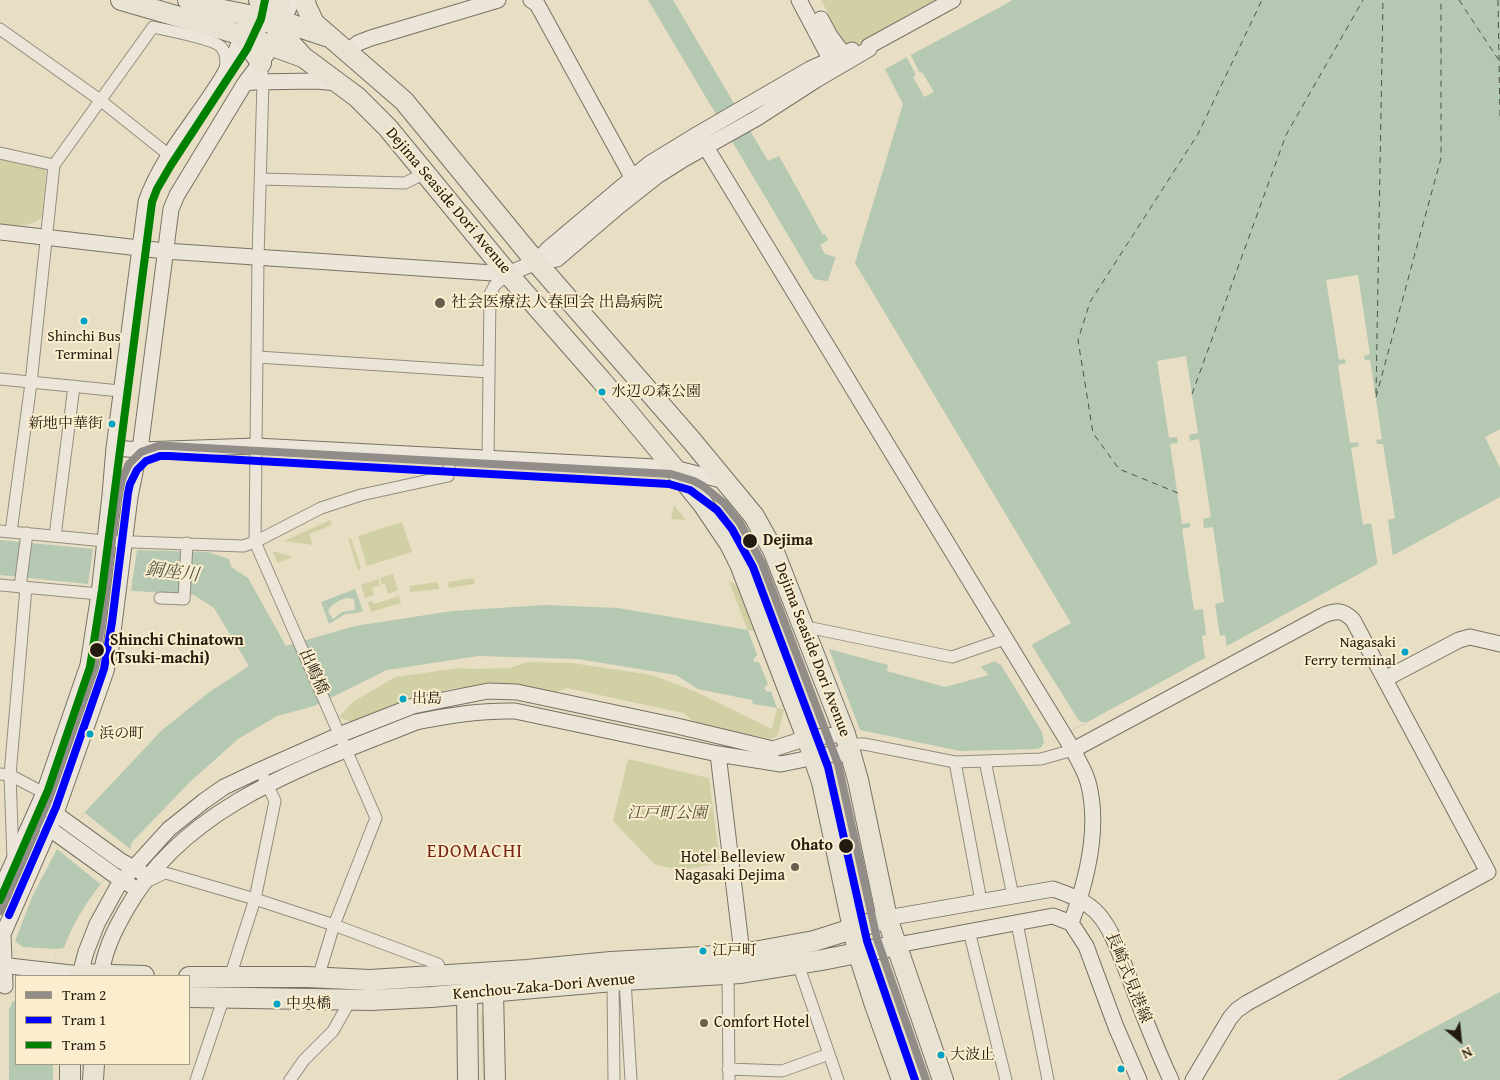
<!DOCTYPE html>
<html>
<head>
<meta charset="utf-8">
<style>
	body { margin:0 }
	#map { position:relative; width:1500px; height:1080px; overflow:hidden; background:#e8dec4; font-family:"Gentium Book Plus",serif }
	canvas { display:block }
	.legend { position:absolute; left:15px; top:975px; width:175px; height:90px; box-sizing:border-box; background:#faeecf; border:1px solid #a49a83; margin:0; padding:6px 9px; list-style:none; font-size:15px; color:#241b10 }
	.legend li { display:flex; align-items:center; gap:10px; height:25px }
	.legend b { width:25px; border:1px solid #a49a83 }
	.north { position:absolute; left:1435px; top:1015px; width:50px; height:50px; -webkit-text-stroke:4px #faeecf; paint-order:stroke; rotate:152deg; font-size:14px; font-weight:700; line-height:20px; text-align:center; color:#241b10 }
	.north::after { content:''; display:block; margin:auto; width:18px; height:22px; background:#241b10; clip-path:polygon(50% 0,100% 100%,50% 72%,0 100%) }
</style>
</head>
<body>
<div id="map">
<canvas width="1500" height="1080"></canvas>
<ul class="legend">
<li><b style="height:6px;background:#928d88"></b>Tram 2</li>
<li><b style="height:6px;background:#00f"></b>Tram 1</li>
<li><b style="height:6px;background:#008000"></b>Tram 5</li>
</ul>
<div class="north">N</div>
</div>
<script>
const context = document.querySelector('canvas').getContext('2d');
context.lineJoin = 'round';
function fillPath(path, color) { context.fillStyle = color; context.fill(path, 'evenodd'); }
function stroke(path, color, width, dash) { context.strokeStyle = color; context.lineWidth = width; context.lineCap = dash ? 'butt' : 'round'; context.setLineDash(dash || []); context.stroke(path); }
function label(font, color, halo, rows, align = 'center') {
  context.font = font + ' "Gentium Book Plus","Noto Serif JP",serif'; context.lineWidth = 4; context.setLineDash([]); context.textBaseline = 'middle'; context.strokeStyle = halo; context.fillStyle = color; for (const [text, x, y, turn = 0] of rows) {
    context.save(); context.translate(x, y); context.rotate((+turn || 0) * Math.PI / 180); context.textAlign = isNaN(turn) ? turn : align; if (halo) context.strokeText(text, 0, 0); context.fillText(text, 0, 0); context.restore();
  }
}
const green = new Path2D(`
	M 821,0 L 946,0 L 862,46 C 857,44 851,46 846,43 C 840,40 826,8 821,0 Z
	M 0,159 L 46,169 L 42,217 C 30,228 16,226 0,224 Z
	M 674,505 L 686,520 L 671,519 Z
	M 330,520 L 332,525 L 309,534 L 313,545 L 284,541 Z
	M 402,522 L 412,552 L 367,566 L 358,536 Z
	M 351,538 L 361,569 L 358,570 L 348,539 Z
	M 272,551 L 291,556 L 292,557 L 278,563 Z
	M 393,574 L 398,590 L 388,594 L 385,584 L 382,584 L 380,578 Z
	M 474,578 L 475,584 L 449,588 L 448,582 Z
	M 378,579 L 380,585 L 372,588 L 374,595 L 365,598 L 361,585 Z
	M 729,581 L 732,582 L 737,586 L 784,710 L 778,734 L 776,737 L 770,739 L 697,724 L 683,713 L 567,688 L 553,693 L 479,686 L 450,689 L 415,698 L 351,722 L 339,717 L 353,702 L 395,677 L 459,668 L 474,669 L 510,668 L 527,662 L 572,663 L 652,675 L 694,691 L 772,729 L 777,708 Z
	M 438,582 L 439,589 L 410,592 L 410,586 Z
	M 399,596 L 401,603 L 371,612 L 368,602 L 373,601 L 374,604 Z
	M 628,759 L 709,778 L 720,863 L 684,870 L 655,865 L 613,821 Z
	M 484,1013 L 487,1080 L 483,1080 L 481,1015 Z`);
const water = new Path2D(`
	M 648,0 L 673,0 L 768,161 L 779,156 L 823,235 L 825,234 L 828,240 L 820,245 L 825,254 L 852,262 L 867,288 L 814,279 Z
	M 1013,0 L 1500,0 L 1500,429 L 1485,437 L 1500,468 L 1500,497 L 1038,749 L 960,751 L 860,730 L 777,708 L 753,704 L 752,700 L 698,689 L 676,675 L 578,659 L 478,656 L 387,670 L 314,706 L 277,716 L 238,739 L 189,783 L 132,842 L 130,849 C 103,880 78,909 64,948 L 56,949 L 55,976 L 16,976 L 16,1064 L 53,1064 L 53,1080 L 9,1080 L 9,1009 L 13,1001 L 15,941 L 33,895 L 57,849 L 86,811 L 161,731 L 208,693 L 249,666 L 214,608 L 194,595 L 106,589 L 88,584 L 0,575 L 0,540 L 93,549 L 208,552 L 229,559 L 231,567 L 248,578 L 286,646 L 355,626 L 452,611 L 545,605 L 618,608 L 748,630 L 829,649 L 888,665 L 887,671 L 945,687 L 989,675 L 981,667 L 1033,644 L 1071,623 L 855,263 L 903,104 L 885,69 Z
	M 355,589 L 363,611 L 357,613 L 345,614 L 329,624 L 321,602 ZM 347,598 L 354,599 L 355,610 L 342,612 L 333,619 L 328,611 C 332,604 339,600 347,598 Z
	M 1500,992 L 1500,1080 L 1337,1080 Z`);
const pier = new Path2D(`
	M 910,54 L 920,73 L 922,72 L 934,92 L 924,97 L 913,77 L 916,75 L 906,56 Z
	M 836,256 L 852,260 L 868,291 L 827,284 Z
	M 1358,275 L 1370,354 L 1364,356 L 1365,360 L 1370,360 L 1382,439 L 1376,440 L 1377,444 L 1383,444 L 1395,518 L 1388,520 L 1393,558 L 1378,566 L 1371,523 L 1363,525 L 1351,448 L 1359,446 L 1358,442 L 1350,443 L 1338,365 L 1346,363 L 1345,359 L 1339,360 L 1326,280 Z
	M 1186,356 L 1198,433 L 1189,435 L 1190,441 L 1199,439 L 1211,517 L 1203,519 L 1204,528 L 1213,527 L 1224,602 L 1215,604 L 1220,636 L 1225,635 L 1227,648 L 1212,657 L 1205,658 L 1202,636 L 1206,635 L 1203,609 L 1194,610 L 1182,529 L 1190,527 L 1190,523 L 1182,524 L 1170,444 L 1178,443 L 1177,437 L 1169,438 L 1157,361 Z
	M 93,549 L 137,550 L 131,591 L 112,591 L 88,584 Z
	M 748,630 L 829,649 L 860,730 L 777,708 L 771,691 L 767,692 L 764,688 L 768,684 L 759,662 L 755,662 L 753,660 L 757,655 Z
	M 1033,644 L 1032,646 L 1078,719 L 1081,722 L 1086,722 L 1041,748 L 1044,742 L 1042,732 L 1001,665 L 994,661 Z
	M 85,813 L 130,849 L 100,884 L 57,849 Z
	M 15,941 L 23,947 L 56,949 L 55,976 L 16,976 L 16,1001 L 13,1001 L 13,996 Z`);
const ferry = new Path2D(`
	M 1459,0 L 1498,59
	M 1498,0 L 1500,118
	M 1192,394 L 1286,135 L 1363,0
	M 1376,394 L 1383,0
	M 1376,397 L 1441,158 L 1441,0
	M 1178,493 L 1119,469 L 1093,433 L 1078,340 L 1090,302 L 1198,134 L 1262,0`);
const street = new Path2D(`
	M 0,29 L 100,100 L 169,155
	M 261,63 L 263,82 L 258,258 L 255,542 L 376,818 L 334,925 L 318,978
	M 0,153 L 54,165
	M 262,179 L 405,183 L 425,173
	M 258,357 L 489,372
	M 0,379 L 120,391
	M 488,458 L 490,294 L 495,285 L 508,274
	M 0,531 L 105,541 L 243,546 L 255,542 L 321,508 L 361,495 L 448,476 L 450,457
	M 11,532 L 31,383 L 54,165 L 153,27 C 166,30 216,39 222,48 C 227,55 226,63 225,71
	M 55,536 L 74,386
	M 0,585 L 99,594
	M 20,587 L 27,533
	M 160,598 L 184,599 L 187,543
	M 802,626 L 952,657 L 1004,639
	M 848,744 L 864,744 L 955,762 L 1041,759 L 1073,750
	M 985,761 L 1013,896
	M 955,762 L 981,901
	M 0,774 L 10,775 L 44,793
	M 13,859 L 10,775 L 26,587
	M 146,882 L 165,873 L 169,874 L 255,899 L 334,925 L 438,964 L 442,976
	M 1017,923 L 1048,1080
	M 969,931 L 1006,1080
	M 798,964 L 838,1080
	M 728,974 L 729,1080
	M 230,977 L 255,899 L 275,801 L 260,770
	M 625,980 L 631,1080
	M 613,981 L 614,1080
	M 728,1069 L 782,1071 L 829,1054
	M 196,1080 L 224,997
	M 290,1080 L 304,1060 L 333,1031 L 351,999`);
const secondary = new Path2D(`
	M 531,0 L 537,4 L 632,177
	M 799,0 L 835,68
	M 821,19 L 830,36 L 849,61
	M 280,30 L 292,0
	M 347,52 L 358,43 L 371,38 L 498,0
	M 245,83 L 254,82 L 316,81 L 338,83
	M 698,134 L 1073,750 C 1078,760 1085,771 1088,782 C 1100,826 1087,880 1071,923
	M 0,232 L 165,251 L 508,274 L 536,262 L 557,259 L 619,206 L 657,176 L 684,159 L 757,118 L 816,80 L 869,49 L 869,46 L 953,0
	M 536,262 L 548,249 L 649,164 L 698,134 L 810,69 L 852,50
	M 114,448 L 140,450 L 256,446 L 674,468 L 725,481
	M 1385,679 L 1459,640 L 1470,637 L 1500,644
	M 1073,750 L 1324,615 C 1336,610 1343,610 1353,620 L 1488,872 L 1247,1003 L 1237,1010 L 1230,1018 L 1193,1080
	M 718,754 L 742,953
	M 49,809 L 121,861 L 141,872
	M 43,824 L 114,875 L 130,885
	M 0,891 L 44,793 L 88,665 L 99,594 L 110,495 L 114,448 L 146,202 C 168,138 227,93 244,28
	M 887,918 L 1053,889 C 1070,895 1087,901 1099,915 C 1114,933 1120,956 1129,977 C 1142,1012 1155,1046 1171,1080
	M 897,945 L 1053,916 L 1071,923 L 1086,946 L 1116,1027 L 1139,1080
	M 0,965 L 80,974 L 86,952 L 97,924 L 119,884 L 169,829 L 204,801 L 224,787 L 260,770 L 339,735 L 413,706 L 488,691 L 517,692 L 677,726 L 773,749 L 807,738 L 845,734
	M 101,976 C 104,951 114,931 126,910 C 186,803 310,765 416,722 C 449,715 481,710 515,711 L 718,754 L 781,764 L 825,755 L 851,753
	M 5,986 L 3,934 L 56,813 L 106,671 L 111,648 L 130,497 L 141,442 L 171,209 L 177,195 L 245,83 L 267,54`);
const highway = new Path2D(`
	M 121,0 L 242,35 L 300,56
	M 188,0 L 213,8 L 284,22 L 326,36
	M 259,0 L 271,22 L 303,57 L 357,97 L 388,128 L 508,274 L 601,380 L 674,468 L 703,504 L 730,544 L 740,564 L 807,738 L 822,782 L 858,952 L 874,1002 L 902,1080
	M 305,0 L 306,6 L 314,23 L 404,101 L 536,262 L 692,441 L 754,516 L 774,552 L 845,734 L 858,780 L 887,918 L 943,1080
	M 259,25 L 267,18 L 282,0
	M 242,35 L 261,63
	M 80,976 L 80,974 L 144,976
	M 189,977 L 307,977 L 370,980 L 527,970 L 611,962 L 702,957 L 748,953 L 814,941 L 887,918
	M 485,981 L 493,992 L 495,1080
	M 189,997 L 371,1000 L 431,997 L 625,980 L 741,973 L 822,960 L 897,945
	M 70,1064 L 70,1080
	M 93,1080 L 94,1064
	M 468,1080 L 467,994 L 474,983`);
const tram1 = new Path2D(`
	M 0,911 L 47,804 L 94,667 L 102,621 L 118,491 L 121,481 L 129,464 L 141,452 L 158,446 L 169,446 L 671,474 L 694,481 L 703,486 L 724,503 L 740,523 L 762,563 L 838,764 L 877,939 L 926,1080`);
const tram2 = new Path2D(`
	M 9,915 L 56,807 L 104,669 L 112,622 L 128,493 L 130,484 L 137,470 L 146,461 L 160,456 L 169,456 L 669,484 L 690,490 L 717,510 L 732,529 L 753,567 L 828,767 L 867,941 L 915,1080`);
const tram3 = new Path2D(`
	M 0,900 L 48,790 L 90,667 L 102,590 L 152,202 L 157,189 L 171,165 L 247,49 L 261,19 L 265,0`);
const markers = [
	[440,303,6,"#695f4f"],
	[84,321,4.5,"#02a2c4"],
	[602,392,4.5,"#02a2c4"],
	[112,424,4.5,"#02a2c4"],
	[750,541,8,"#241b10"],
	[97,650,8,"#241b10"],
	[1405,652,4.5,"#02a2c4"],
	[403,699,4.5,"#02a2c4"],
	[90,734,4.5,"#02a2c4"],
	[846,846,8,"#241b10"],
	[795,867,5,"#695f4f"],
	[703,951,4.5,"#02a2c4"],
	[277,1004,4.5,"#02a2c4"],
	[704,1023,5,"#695f4f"],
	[941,1055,4.5,"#02a2c4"],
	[1121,1069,4.5,"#02a2c4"]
];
const busNames = [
	["Shinchi Bus",84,337,"center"],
	["Terminal",84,355,"center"],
	["水辺の森公園",611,392],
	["新地中華街",103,424,"right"],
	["Nagasaki",1396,643,"right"],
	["Ferry terminal",1396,661,"right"],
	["出島",412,699],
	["浜の町",99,734],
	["江戸町",712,951],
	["中央橋",286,1004],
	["大波止",950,1055]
];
const streetNames = [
	["Dejima Seaside Dori Avenue",448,201,50],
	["Dejima Seaside Dori Avenue",812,650,69],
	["出嶋橋",313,672,66],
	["長崎式見港線",1128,978,68],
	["Kenchou-Zaka-Dori Avenue",544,987,-5]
];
const poiNames = [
	["社会医療法人春回会 出島病院",451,303],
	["Hotel Belleview",785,858,"right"],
	["Nagasaki Dejima",785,876,"right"],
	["Comfort Hotel",714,1023]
];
const stopNames = [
	["Dejima",763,541],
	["Shinchi Chinatown",110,641],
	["(Tsuki-machi)",110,659],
	["Ohato",833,846,"right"]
];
const parkNames = [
	["江戸町公園",667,814]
];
const waterNames = [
	["銅座川",172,573,7]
];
const quarterNames = [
	["EDOMACHI",475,852]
];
fillPath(green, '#d1d0a5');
fillPath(water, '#b4c8b2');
fillPath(pier, '#e8dec4');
stroke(ferry, '#4e5446', 1, [6, 5]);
stroke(street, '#948d7d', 13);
stroke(secondary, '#787264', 17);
stroke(highway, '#787264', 22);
stroke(street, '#ebe6d9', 11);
stroke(secondary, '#ebe6d9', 15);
stroke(highway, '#e8e2d3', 20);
stroke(tram1, '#928d88', 8);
stroke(tram2, '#00f', 8);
stroke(tram3, '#008000', 8);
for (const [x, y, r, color] of markers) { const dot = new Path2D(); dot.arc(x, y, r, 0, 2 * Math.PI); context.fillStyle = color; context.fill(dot); stroke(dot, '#faeecf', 2); }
label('15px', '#241b10', '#faeecf', busNames, 'left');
label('16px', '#241b10', '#faeecf', streetNames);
label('16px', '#241b10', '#faeecf', poiNames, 'left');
label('bold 16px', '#241b10', '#faeecf', stopNames, 'left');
label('italic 16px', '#524e35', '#faeecf', parkNames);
label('italic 18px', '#4e5446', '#faeecf', waterNames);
context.letterSpacing = '1px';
label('19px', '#7a1f14', '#faeecf', quarterNames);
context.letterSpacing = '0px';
</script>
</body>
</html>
